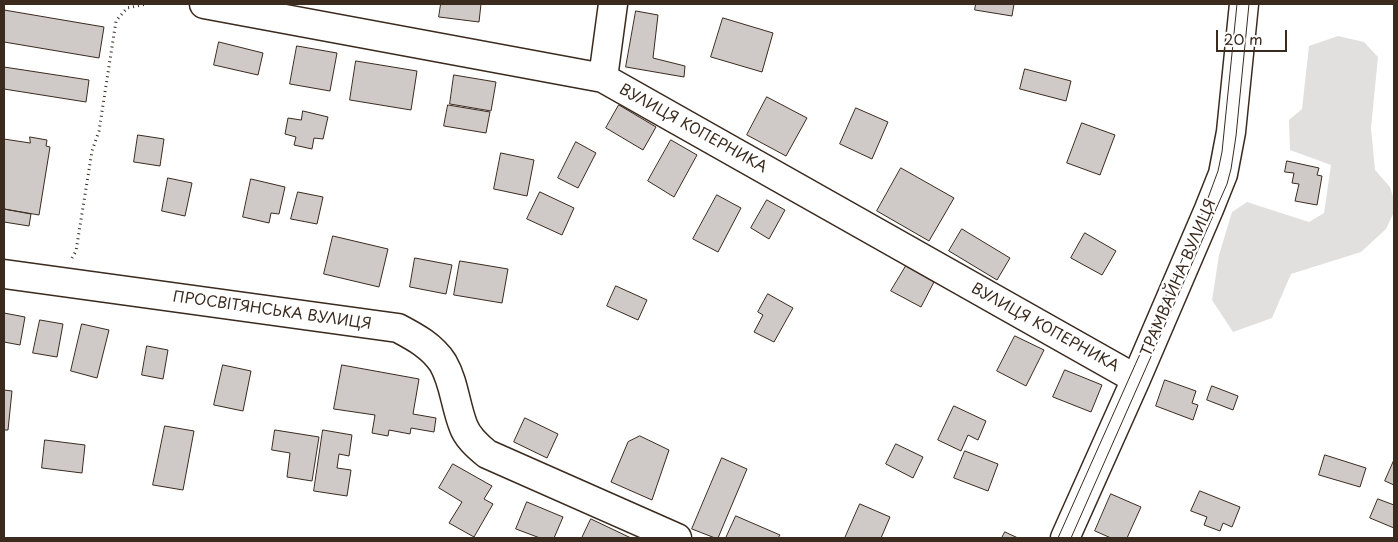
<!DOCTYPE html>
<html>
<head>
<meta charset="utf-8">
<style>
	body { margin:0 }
	#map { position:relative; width:1398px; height:542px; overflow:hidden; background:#fff; font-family:"Playpen Sans",sans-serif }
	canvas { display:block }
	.frame { position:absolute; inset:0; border:5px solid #3b2a1e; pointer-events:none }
	.scale { position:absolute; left:1216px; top:30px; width:71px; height:22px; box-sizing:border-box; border:2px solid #3b2a1e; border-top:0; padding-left:6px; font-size:15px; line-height:18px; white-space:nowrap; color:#3b2a1e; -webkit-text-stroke:4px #fff; paint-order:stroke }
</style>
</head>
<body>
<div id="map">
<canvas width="1398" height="542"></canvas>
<div class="frame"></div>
<div class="scale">20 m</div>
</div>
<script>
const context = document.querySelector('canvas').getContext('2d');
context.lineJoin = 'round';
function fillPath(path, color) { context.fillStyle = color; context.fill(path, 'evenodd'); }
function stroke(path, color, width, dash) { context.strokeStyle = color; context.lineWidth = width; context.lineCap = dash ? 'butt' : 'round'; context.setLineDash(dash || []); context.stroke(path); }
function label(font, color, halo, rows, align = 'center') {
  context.font = font + ' "Playpen Sans",sans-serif'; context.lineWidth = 4.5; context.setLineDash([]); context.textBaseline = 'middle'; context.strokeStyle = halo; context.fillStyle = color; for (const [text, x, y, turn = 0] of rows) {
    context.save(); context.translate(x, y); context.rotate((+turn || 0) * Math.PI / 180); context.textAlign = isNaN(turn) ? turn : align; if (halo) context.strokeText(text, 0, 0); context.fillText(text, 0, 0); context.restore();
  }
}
const green = new Path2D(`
	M 1338,36 L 1364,42 L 1378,57 L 1371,128 L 1375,170 L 1390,187 L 1394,200 L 1394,212 L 1386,229 L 1361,252 L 1291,274 L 1272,318 L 1233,332 L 1212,300 L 1219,255 L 1232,212 L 1247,202 L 1309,222 L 1324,213 L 1331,165 L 1290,150 L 1289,120 L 1302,109 L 1309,46 Z`);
const building = new Path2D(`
	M 441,4 L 481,4 L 479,22 L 439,17 Z
	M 976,4 L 1014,4 L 1012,16 L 975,10 Z
	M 4,10 L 104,27 L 99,58 L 4,42 Z
	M 636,11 L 658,15 L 653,58 L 685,66 L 684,77 L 626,67 Z
	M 723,18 L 773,33 L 762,72 L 711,57 Z
	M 219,42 L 263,53 L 258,75 L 214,65 Z
	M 297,46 L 337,53 L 330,91 L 290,84 Z
	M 356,61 L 417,71 L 411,110 L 350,100 Z
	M 4,67 L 89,80 L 86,102 L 4,89 Z
	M 1025,69 L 1071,81 L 1066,101 L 1020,89 Z
	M 454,75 L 496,82 L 491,111 L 450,104 Z
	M 767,97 L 807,118 L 786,156 L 747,135 Z
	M 448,105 L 490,112 L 486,133 L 444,126 Z
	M 619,105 L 656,127 L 643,150 L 606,128 Z
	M 856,108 L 888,122 L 872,159 L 840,144 Z
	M 303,111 L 328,117 L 323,139 L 314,138 L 312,149 L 294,145 L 296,137 L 285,134 L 288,118 L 301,120 Z
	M 1082,123 L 1115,135 L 1100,175 L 1067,163 Z
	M 138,135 L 164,139 L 160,166 L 134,162 Z
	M 30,137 L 47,140 L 46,146 L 50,147 L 39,215 L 4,209 L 4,139 L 30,143 Z
	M 671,140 L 697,155 L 674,197 L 648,181 Z
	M 576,142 L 596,153 L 578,188 L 558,178 Z
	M 501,153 L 534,160 L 527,196 L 494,189 Z
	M 1287,161 L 1319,168 L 1317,175 L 1322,176 L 1317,205 L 1295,201 L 1299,184 L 1292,183 L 1294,173 L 1285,172 Z
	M 901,168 L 954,198 L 929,241 L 877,211 Z
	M 168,178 L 192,183 L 185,216 L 162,211 Z
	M 251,179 L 285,187 L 279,214 L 271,213 L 269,223 L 243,217 Z
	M 298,192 L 323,197 L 317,224 L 291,219 Z
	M 540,192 L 574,208 L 562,235 L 527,219 Z
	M 717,195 L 741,208 L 718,252 L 693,239 Z
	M 767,200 L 785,210 L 769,239 L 751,228 Z
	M 4,209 L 31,214 L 29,226 L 4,222 Z
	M 962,229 L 1010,258 L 997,280 L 949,251 Z
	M 1085,233 L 1116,251 L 1102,275 L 1071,258 Z
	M 333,236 L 388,249 L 379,287 L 324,274 Z
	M 415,258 L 452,265 L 446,294 L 410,287 Z
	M 460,261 L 508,269 L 502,303 L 454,295 Z
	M 906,266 L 934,282 L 921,307 L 891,291 Z
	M 616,286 L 647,300 L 638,320 L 607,306 Z
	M 768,294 L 793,308 L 774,342 L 754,332 L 763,315 L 758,312 Z
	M 4,313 L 25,317 L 20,345 L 4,342 Z
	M 40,320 L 63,324 L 57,357 L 33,353 Z
	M 82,324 L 109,330 L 97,378 L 71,371 Z
	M 1015,336 L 1044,350 L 1026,386 L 997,371 Z
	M 147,346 L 168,350 L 163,379 L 142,375 Z
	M 223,365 L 251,371 L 243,411 L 214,405 Z
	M 342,365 L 419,379 L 413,414 L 436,418 L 434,432 L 411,428 L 410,434 L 389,430 L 388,436 L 372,433 L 375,415 L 334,409 Z
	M 1065,370 L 1102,385 L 1091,412 L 1053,397 Z
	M 1165,380 L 1196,391 L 1192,403 L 1198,405 L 1193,420 L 1156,406 Z
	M 1212,386 L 1238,396 L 1233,410 L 1207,400 Z
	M 4,390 L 12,391 L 8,430 L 4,430 Z
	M 954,406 L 986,421 L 978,440 L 968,435 L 961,451 L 938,440 Z
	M 525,418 L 558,434 L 547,458 L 514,442 Z
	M 165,426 L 194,431 L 183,490 L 153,485 Z
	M 275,430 L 319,437 L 312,481 L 287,477 L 290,453 L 272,450 Z
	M 323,430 L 352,435 L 349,456 L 339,454 L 337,468 L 351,470 L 347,496 L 314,491 Z
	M 640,436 L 669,450 L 652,500 L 611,482 L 628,442 Z
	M 45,440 L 85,445 L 82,473 L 42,468 Z
	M 896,444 L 923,457 L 913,478 L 886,464 Z
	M 965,451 L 998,464 L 988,491 L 954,478 Z
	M 1325,455 L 1366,468 L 1360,487 L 1319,475 Z
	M 722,458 L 747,469 L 718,538 L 715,538 L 692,529 Z
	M 1394,460 L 1394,485 L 1385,481 Z
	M 453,464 L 492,486 L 484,499 L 493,504 L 474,537 L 449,523 L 462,502 L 439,488 Z
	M 1200,491 L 1240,507 L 1232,527 L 1223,523 L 1220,531 L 1204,525 L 1207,517 L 1191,511 Z
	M 1111,494 L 1141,507 L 1127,538 L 1111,538 L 1095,531 Z
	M 1378,499 L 1394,505 L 1394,528 L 1370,518 Z
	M 527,502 L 563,517 L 554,538 L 540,538 L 516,529 Z
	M 860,504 L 890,517 L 881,538 L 845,538 Z
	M 736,516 L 780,535 L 778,538 L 726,538 Z
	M 591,519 L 631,538 L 582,538 Z
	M 1005,532 L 1018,538 L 1002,538 Z`);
const path = new Path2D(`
	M 72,258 L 76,251 L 92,151 L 99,131 L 116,21 L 127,8 L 147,4`);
const minor = new Path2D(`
	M 204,4 L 603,78 L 1136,379
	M 603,78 L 613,4
	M 4,274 L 398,328 C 415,337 432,346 443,363 C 454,382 455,404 463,425 C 467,437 477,446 487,454 L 677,538
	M 1065,538 L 1136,379 L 1209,209 L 1223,174 L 1231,132 L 1244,4`);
const tram = new Path2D(`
	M 1058,538 L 1201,217 L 1218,171 L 1222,152 L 1237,4
	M 1071,538 L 1227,184 L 1231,169 L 1236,136 L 1249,4`);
const streetNames = [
	["ВУЛИЦЯ КОПЕРНИКА",693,129,29],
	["ТРАМВАЙНА ВУЛИЦЯ",1179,278,-67],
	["ПРОСВІТЯНСЬКА ВУЛИЦЯ",272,311,8],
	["ВУЛИЦЯ КОПЕРНИКА",1045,328,29]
];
fillPath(green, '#e2e0de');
fillPath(building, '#cfcac7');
stroke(building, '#3b2a1e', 1);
stroke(minor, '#3b2a1e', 31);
stroke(path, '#3b2a1e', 3, [1, 4]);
stroke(minor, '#fff', 28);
stroke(tram, '#3b2a1e', 1);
label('15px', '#3b2a1e', '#fff', streetNames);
</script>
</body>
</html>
